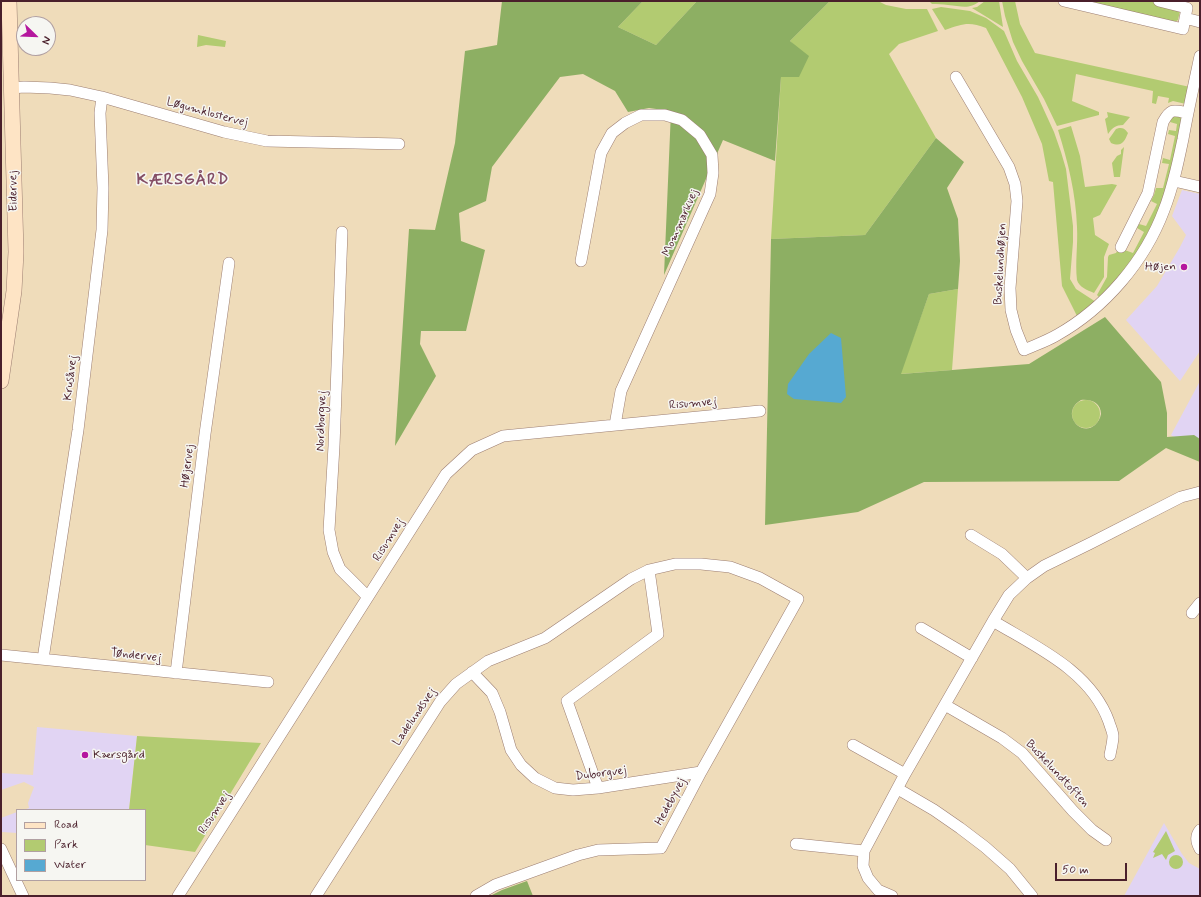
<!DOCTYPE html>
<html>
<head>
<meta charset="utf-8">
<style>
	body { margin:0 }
	#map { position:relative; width:1201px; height:897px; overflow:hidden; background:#efdcba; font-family:Mynerve,sans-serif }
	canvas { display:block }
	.frame { position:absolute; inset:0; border:2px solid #4a1f2b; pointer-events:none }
	.legend { position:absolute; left:16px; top:809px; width:130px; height:72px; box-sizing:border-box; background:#f6f6f2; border:1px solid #b1a0a2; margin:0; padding:5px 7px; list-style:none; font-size:12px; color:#4a1f2b }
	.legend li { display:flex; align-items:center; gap:8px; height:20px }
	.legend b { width:20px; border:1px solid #b1a0a2 }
	.north { position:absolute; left:16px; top:16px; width:40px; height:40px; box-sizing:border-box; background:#f6f6f2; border:1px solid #b1a0a2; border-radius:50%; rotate:113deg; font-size:11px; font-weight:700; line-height:16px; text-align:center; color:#4a1f2b }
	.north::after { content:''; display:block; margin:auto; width:14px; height:18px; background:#b5179e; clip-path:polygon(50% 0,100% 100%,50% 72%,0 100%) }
	.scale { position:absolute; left:1055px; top:863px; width:72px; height:18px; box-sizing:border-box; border:2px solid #4a1f2b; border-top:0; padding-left:5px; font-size:12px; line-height:14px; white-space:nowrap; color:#4a1f2b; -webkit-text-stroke:3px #f6f6f2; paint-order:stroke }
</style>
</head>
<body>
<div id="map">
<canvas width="1201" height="897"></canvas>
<div class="frame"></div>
<ul class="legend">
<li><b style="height:5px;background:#fee4c5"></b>Road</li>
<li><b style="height:11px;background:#b2cb71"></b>Park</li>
<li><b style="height:11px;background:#56a9d2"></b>Water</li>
</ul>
<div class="north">N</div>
<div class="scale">50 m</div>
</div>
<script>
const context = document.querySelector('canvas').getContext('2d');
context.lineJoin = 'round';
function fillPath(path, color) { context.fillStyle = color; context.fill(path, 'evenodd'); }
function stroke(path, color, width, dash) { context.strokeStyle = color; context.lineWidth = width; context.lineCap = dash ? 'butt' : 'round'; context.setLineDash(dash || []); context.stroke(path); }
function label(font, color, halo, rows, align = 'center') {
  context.font = font + ' Mynerve,sans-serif'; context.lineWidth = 3; context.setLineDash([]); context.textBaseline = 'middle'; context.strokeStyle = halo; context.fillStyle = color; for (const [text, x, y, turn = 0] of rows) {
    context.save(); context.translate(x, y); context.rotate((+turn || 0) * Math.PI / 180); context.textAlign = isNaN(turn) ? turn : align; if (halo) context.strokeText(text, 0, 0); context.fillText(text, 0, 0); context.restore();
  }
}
const built = new Path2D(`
	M 1182,190 L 1200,194 L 1200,351 L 1180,381 L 1126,320 L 1157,286 L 1180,247 L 1186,235 L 1172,216 Z
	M 1200,381 L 1200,454 L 1171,435 Z
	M 37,727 L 137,736 L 129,810 L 23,810 L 29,808 L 28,803 L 34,787 L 24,782 L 1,790 L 1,773 L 33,775 Z
	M 17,812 L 17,833 L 2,832 L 1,829 L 1,818 Z
	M 1164,823 L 1182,854 L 1189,863 L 1200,869 L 1200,896 L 1124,896 Z`);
const green = new Path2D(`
	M 643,1 L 697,1 L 656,45 L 618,27 Z
	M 830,1 L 878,1 L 886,5 L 906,9 L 927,9 L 938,31 L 899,44 L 889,54 L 936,138 L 865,235 L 771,239 L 781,77 L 796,47 L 790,41 Z
	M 929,1 L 980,1 C 969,10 961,6 948,5 C 943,4 937,4 932,4 Z
	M 985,1 L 999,1 L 1003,27 L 972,8 L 977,7 Z
	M 1002,1 L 1015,1 L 1020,24 L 1035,53 L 1190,87 L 1186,104 L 1173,101 L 1168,103 L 1169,98 L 1158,96 L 1156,104 L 1152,103 L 1153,91 L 1076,74 L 1072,101 L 1099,112 L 1099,115 L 1057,126 L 1044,99 L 1022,61 L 1013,42 L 1005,16 Z
	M 1075,1 L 1150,1 L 1176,7 L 1180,11 L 1178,20 L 1173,23 Z
	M 941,7 L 970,11 L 986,18 L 1004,31 L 1017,61 L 1038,97 L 1054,132 L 1061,152 L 1066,169 L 1073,226 L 1073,242 L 1070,279 L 1076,289 L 1096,302 L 1077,316 L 1062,286 L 1053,182 L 1049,181 L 1042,144 L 1022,97 L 986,28 C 969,21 962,24 945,30 L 932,9 Z
	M 198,35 L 226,41 L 225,47 L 206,45 L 197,47 Z
	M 1107,112 L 1130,117 L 1123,125 C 1116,125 1112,128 1108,134 L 1105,119 L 1108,117 Z
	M 1175,115 L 1179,116 L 1183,120 L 1164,202 L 1134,259 L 1100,298 L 1097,295 L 1107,277 L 1108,257 L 1109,255 L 1116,253 L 1119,248 L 1133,253 L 1144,232 L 1137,228 L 1139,224 L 1146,226 L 1157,204 L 1151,201 L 1154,195 L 1156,188 L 1163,188 L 1169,164 L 1162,163 L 1163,158 L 1170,160 L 1175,136 L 1168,134 L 1169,130 L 1176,131 L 1177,124 L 1170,122 L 1172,117 Z
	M 1071,126 L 1080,156 L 1085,187 L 1112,184 L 1117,185 L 1100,215 L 1093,218 L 1095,235 L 1109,244 L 1104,257 L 1104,277 L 1094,293 C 1087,290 1079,287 1077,280 C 1075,262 1078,245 1077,227 C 1076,194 1068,162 1058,130 Z
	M 1119,128 C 1124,128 1125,129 1128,133 C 1124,143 1121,147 1111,143 L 1109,139 L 1116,129 Z
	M 1124,147 L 1120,177 L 1114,177 L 1112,163 L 1117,156 L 1121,154 L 1121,150 Z
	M 958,289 L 952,370 L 900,374 L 929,294 Z
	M1072 414a14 14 0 1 1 28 0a14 14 0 1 1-28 0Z
	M 137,736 L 261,743 L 195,852 L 145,845 L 145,810 L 129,810 Z
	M 1166,831 L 1175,851 L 1168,855 L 1166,860 L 1162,854 L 1153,858 L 1155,853 L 1153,852 Z
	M1169 862a7 7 0 1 1 14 0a7 7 0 1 1-14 0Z`);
const forest = new Path2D(`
	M 502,1 L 643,1 L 618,27 L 656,45 L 697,1 L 830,1 L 790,41 L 809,56 L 799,77 L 781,77 L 775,161 L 723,140 L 664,275 L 671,111 L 649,108 L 628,112 L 615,91 L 583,74 L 560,77 L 492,167 L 486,201 L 459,213 L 461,241 L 485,250 L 466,331 L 421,331 L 420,344 L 436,376 L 395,446 L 409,229 L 435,230 L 455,143 L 465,51 L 497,45 Z
	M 936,138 L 964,162 L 947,188 L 958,219 L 960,261 L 958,289 L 929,294 L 901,374 L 1029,364 L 1105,317 L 1161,382 L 1167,413 L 1167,437 L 1194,435 L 1200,439 L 1200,462 L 1166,448 L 1119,481 L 924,482 L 858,512 L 765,525 L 771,239 L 865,235 ZM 1081,400 C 1091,399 1101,403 1101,414 C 1100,419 1098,422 1095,425 C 1080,438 1060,412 1081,400 Z
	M 527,881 L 533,896 L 490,896 L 502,890 Z`);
const water = new Path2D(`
	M 831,333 L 841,338 L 846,397 L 841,403 L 794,399 L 787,394 L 788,384 L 809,354 Z`);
const street = new Path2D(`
	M 1064,1 L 1183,29 L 1187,8 L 1159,1
	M 1185,18 L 1200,22
	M 956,77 L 1009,167 L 1015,184 L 1017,201 L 1010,288 L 1011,310 L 1016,330 L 1024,350 C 1035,345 1047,341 1057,335 C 1105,308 1145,261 1164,210 C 1173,187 1178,163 1183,139 C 1188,111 1194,84 1200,56
	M 12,88 L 24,87 L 50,88 L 70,90 L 102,97 L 224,132 L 267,141 L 399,144
	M 1174,181 L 1200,187
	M 342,232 L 334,446 L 329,530 L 333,552 L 340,569 L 368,597
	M 1121,247 L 1148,193 L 1163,122 C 1171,108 1173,110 1188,113
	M 581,261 L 601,153 L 612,133 L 625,123 L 641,115 L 665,115 L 682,120 L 700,135 L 712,155 L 713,173 L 710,194 L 621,391 L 615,425
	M 971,535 L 1002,554 L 1027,578
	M 1192,613 L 1200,603
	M 993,621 C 1036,647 1091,671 1109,722 C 1110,726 1113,732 1113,736 C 1113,742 1111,749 1110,755
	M 921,628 L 972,658
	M 1,655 L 268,682
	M 43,659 L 78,430 L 102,230 L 103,188 L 100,113 L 102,97
	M 472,672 L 492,693 L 500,712 L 511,750 L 521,765 L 535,778 L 555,788 L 573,790 L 598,788 L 701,772
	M 176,673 L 205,434 L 229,263
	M 945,705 L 1002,738 L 1022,753 L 1073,811 L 1092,830 L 1106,840
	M 853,745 L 905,774
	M 598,788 L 567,701 L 658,634 L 649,570
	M 898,789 L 934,810 L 960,828 L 985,847 L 1010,869 L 1032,896
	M 1200,830 C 1195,836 1196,842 1200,849
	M 796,844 L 864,851
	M 1,849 L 23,896
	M 178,896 L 446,474 L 472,450 L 503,436 L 760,411
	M 316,896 L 440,702 L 456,684 L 488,661 L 545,638 L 631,579 L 649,570 L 675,564 L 701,564 L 730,567 L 760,578 L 798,599 L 701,772 L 661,848 L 598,850 L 578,855 L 495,885 L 476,896
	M 892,896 L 878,890 L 868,878 L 863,866 L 864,851 L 905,774 L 993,621 L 1009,595 L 1027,578 L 1044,566 L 1091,543 L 1181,497 L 1200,492`);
const secondary = new Path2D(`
	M 1,381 L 14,291 L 16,252 L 9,1`);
const markers = [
	[1184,267,4,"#b5179e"],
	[85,755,4,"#b5179e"]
];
const streetNames = [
	["Løgumklostervej",207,113,15],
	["Eidervej",14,191,-91],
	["Mommarkvej",681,223,-66],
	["Buskelundhøjen",1001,264,-87],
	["Krusåvej",71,378,-83],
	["Risumvej",693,404,-5],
	["Nordborgvej",322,421,-88],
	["Højervej",188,466,-83],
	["Risumvej",389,540,-58],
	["Tøndervej",136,656,6],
	["Ladelundsvej",415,717,-56],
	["Duborgvej",601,774,-7],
	["Buskelundtoften",1057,774,47],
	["Hedebyvej",671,802,-62],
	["Risumvej",215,813,-57]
];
const poiNames = [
	["Højen",1176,267],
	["Kærsgård",93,755,"left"]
];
const districtNames = [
	["KÆRSGÅRD",183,181]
];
fillPath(built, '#e1d4f3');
fillPath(green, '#b2cb71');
fillPath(forest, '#8daf63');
fillPath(water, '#56a9d2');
stroke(street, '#9c7e72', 12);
stroke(secondary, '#9c7e72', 16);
stroke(street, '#fff', 11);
stroke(secondary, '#fee4c5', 15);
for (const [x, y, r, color] of markers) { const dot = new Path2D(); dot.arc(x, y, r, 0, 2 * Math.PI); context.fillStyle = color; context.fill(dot); stroke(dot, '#f6f6f2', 1.5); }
label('12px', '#4a1f2b', '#f6f6f2', streetNames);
label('12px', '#4a1f2b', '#f6f6f2', poiNames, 'right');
context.letterSpacing = '1px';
label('bold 16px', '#844e65', '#f6f6f2', districtNames);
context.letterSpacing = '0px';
</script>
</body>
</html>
